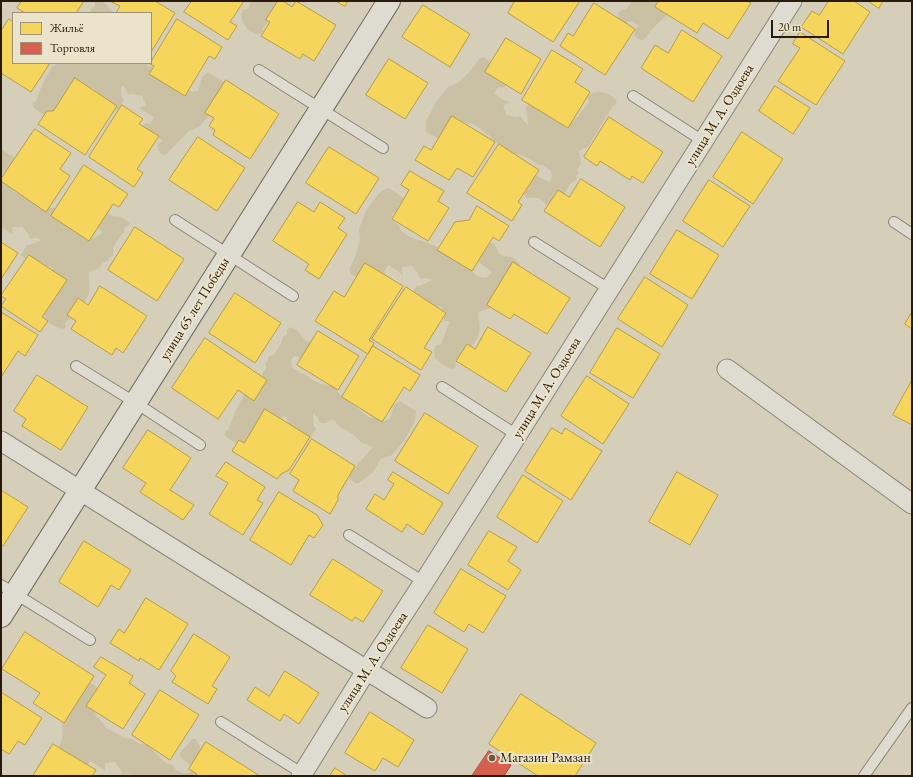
<!DOCTYPE html>
<html>
<head>
<meta charset="utf-8">
<style>
	body { margin:0 }
	#map { position:relative; width:913px; height:777px; overflow:hidden; background:#d5cfb9; font-family:"EB Garamond",serif }
	canvas { display:block }
	.frame { position:absolute; inset:0; border:2px solid #291a0e; pointer-events:none }
	.legend { position:absolute; left:12px; top:12px; width:140px; height:52px; box-sizing:border-box; background:#ebe4ca; border:1px solid #9d937f; margin:0; padding:5px 7px; list-style:none; font-size:12px; color:#291a0e }
	.legend li { display:flex; align-items:center; gap:8px; height:20px }
	.legend b { width:20px; border:1px solid #9d937f }
	.scale { position:absolute; left:771px; top:20px; width:58px; height:18px; box-sizing:border-box; border:2px solid #291a0e; border-top:0; padding-left:5px; font-size:12px; line-height:14px; white-space:nowrap; color:#291a0e; -webkit-text-stroke:3px #ebe4ca; paint-order:stroke }
</style>
</head>
<body>
<div id="map">
<canvas width="913" height="777"></canvas>
<div class="frame"></div>
<ul class="legend">
<li><b style="height:11px;background:#f6d55c"></b>Жильё</li>
<li><b style="height:11px;background:#d6604d"></b>Торговля</li>
</ul>
<div class="scale">20 m</div>
</div>
<script>
const context = document.querySelector('canvas').getContext('2d');
context.lineJoin = 'round';
function fillPath(path, color) { context.fillStyle = color; context.fill(path, 'evenodd'); }
function stroke(path, color, width, dash) { context.strokeStyle = color; context.lineWidth = width; context.lineCap = dash ? 'butt' : 'round'; context.setLineDash(dash || []); context.stroke(path); }
function label(font, color, halo, rows, align = 'center') {
  context.font = font + ' "EB Garamond",serif'; context.lineWidth = 4; context.setLineDash([]); context.textBaseline = 'middle'; context.strokeStyle = halo; context.fillStyle = color; for (const [text, x, y, turn = 0] of rows) {
    context.save(); context.translate(x, y); context.rotate((+turn || 0) * Math.PI / 180); context.textAlign = isNaN(turn) ? turn : align; if (halo) context.strokeText(text, 0, 0); context.fillText(text, 0, 0); context.restore();
  }
}
const green = new Path2D(`
	M 95,1 C 111,1 106,11 116,13 C 119,14 124,12 127,12 L 127,13 L 90,13 L 91,9 L 95,6 Z
	M 251,1 L 285,1 L 276,15 L 262,28 L 263,31 L 260,34 C 248,33 239,22 242,10 L 248,9 Z
	M 628,1 L 686,1 L 676,12 L 666,16 L 653,28 L 644,40 L 640,40 L 634,36 L 635,29 L 639,26 L 632,21 L 625,23 L 618,18 L 619,12 L 623,9 L 626,10 L 631,3 Z
	M 484,57 L 490,62 L 489,68 L 485,71 L 506,85 L 502,88 L 498,87 L 494,94 L 504,100 L 510,102 L 503,106 L 506,112 L 506,115 L 516,117 L 521,116 L 524,121 L 528,125 L 527,113 L 525,110 L 531,100 L 552,112 L 555,121 L 558,122 L 572,121 L 573,122 L 589,102 L 587,97 C 596,88 609,91 617,101 L 615,105 L 613,106 L 587,148 L 583,148 L 579,152 L 581,163 L 577,169 L 579,173 L 576,176 L 577,180 L 570,184 L 563,197 L 547,206 C 539,196 539,198 526,198 L 524,194 C 528,189 529,182 531,175 C 538,175 543,180 550,182 L 552,177 L 551,171 L 543,165 L 538,165 L 532,160 L 521,155 L 513,154 L 507,152 L 503,146 L 494,141 L 490,136 L 473,124 L 461,122 L 443,141 L 426,132 L 426,121 L 436,102 L 448,87 L 459,82 L 471,70 L 480,58 Z
	M 59,63 L 146,63 L 147,65 L 156,70 L 177,89 L 189,90 L 192,92 L 198,91 L 202,77 L 208,72 C 213,76 219,78 224,82 L 223,93 L 212,112 L 200,126 L 189,131 L 177,143 L 167,154 L 163,155 L 158,150 L 158,144 L 163,141 L 142,126 L 147,123 L 150,124 L 154,117 L 139,108 L 146,105 L 143,99 L 143,96 L 133,94 L 128,95 L 126,89 L 121,85 L 122,98 L 124,100 L 118,110 L 109,106 L 97,98 L 95,89 L 91,88 L 88,91 L 51,117 C 44,114 36,112 32,105 L 34,102 L 36,101 L 43,83 L 52,67 Z
	M 1,149 L 3,150 L 8,154 L 14,157 L 13,165 L 2,174 L 3,181 L 6,182 L 14,192 L 48,208 L 55,208 L 87,236 L 93,238 L 98,236 L 102,232 L 99,228 L 89,222 L 104,203 L 109,213 L 113,216 L 122,217 L 130,223 L 128,226 L 124,228 L 124,233 L 121,235 L 113,248 L 113,256 L 109,257 L 108,261 L 103,262 L 100,268 L 89,272 C 88,279 91,286 89,294 C 86,302 72,316 65,323 L 66,326 L 64,329 C 57,328 48,324 45,318 C 42,312 50,276 53,268 L 50,266 C 37,268 31,263 21,255 L 27,245 L 30,245 L 42,240 L 36,238 L 30,239 L 28,234 L 22,226 L 20,227 L 12,227 L 13,235 L 1,227 Z
	M 388,188 C 394,190 398,195 404,198 L 403,205 L 392,214 L 393,221 C 399,224 399,229 404,233 C 411,239 422,240 430,244 C 436,246 439,248 445,249 L 454,259 L 464,267 L 471,270 L 477,276 L 483,278 L 488,277 L 492,272 L 479,262 L 477,258 C 481,253 487,249 490,243 L 494,243 L 499,253 L 503,256 L 512,257 L 520,264 L 493,302 L 490,308 L 479,312 C 478,319 481,326 479,334 C 477,342 462,357 455,364 L 456,366 L 453,369 C 446,368 440,363 435,358 L 434,350 L 436,345 L 441,344 L 450,321 L 444,321 L 444,317 L 439,314 L 441,313 L 443,308 L 441,306 L 431,307 L 411,295 L 417,285 L 420,286 L 432,280 L 426,278 L 420,279 L 418,274 L 412,266 L 402,267 L 403,276 L 398,271 L 388,265 L 384,272 L 386,275 L 385,280 L 357,277 L 351,274 L 349,270 L 355,257 L 360,240 L 359,229 L 366,211 L 379,193 Z
	M 289,327 L 298,331 L 303,339 L 308,342 L 319,341 L 308,363 L 298,357 L 294,356 L 291,361 L 292,367 L 300,373 L 305,374 L 311,379 L 322,384 L 330,385 L 335,387 L 339,394 L 348,399 L 352,404 L 368,417 L 381,419 L 384,421 L 390,419 L 394,405 L 400,401 C 405,405 411,407 416,411 L 415,421 L 404,441 L 392,455 L 381,459 L 372,473 L 359,483 L 355,483 L 349,479 L 351,472 L 373,447 L 362,443 L 353,434 L 340,427 L 333,419 L 325,423 L 320,423 L 318,418 L 313,413 L 314,426 L 316,429 L 310,438 L 301,435 L 298,429 L 290,426 L 286,417 L 283,416 L 280,420 L 243,445 C 236,443 228,440 224,434 L 226,431 L 228,430 L 235,412 L 244,395 L 256,388 L 264,382 L 262,374 L 266,368 L 265,364 L 268,360 L 268,357 L 275,354 L 282,341 L 283,337 L 287,334 L 287,331 Z
	M 90,683 L 96,686 L 100,690 L 94,710 L 96,717 L 99,718 L 106,728 L 125,738 L 132,739 L 140,744 L 148,745 L 157,755 L 166,763 L 173,765 L 176,770 L 185,774 L 191,772 L 194,768 L 181,758 L 179,754 C 183,748 189,745 192,739 L 196,739 L 201,749 L 205,752 L 210,776 L 134,776 L 128,774 L 122,775 L 121,770 L 115,762 L 105,763 L 105,771 L 100,767 L 90,761 L 86,768 L 57,753 L 63,736 L 62,724 L 69,707 L 81,689 Z`);
const homes = new Path2D(`
	M 22,1 L 84,1 L 76,13 L 25,13 L 17,8 Z
	M 113,1 L 155,1 L 175,13 L 151,52 L 151,13 L 116,13 L 120,6 L 112,2 Z
	M 192,1 L 244,1 L 230,22 L 237,26 L 228,40 L 184,12 Z
	M 278,1 L 283,1 L 292,7 L 296,1 L 336,25 L 314,61 L 303,54 L 300,59 L 261,36 L 270,22 L 266,20 Z
	M 336,1 L 348,1 L 345,6 Z
	M 515,1 L 524,1 L 526,2 L 526,1 L 580,1 L 553,42 L 508,13 Z
	M 659,1 L 747,1 L 751,3 L 728,39 L 703,23 L 697,33 L 655,7 Z
	M 829,1 L 854,1 L 870,12 L 843,54 L 801,27 L 812,11 L 819,15 Z
	M 868,1 L 883,1 L 879,8 Z
	M 594,3 L 635,29 L 605,75 L 560,46 L 568,33 L 573,36 Z
	M 423,5 L 470,34 L 450,67 L 402,37 Z
	M 9,19 L 13,22 L 13,63 L 50,63 L 31,92 L 1,73 L 1,31 Z
	M 177,19 L 222,47 L 215,59 L 209,56 L 185,96 L 149,74 L 154,66 L 150,64 L 151,63 L 151,62 Z
	M 682,30 L 722,56 L 693,102 L 641,68 L 655,45 L 668,53 Z
	M 800,32 L 845,61 L 816,105 L 778,81 L 800,48 L 793,44 Z
	M 506,38 L 541,59 L 521,94 L 485,72 Z
	M 552,50 L 583,69 L 575,82 L 590,92 L 568,128 L 522,100 Z
	M 389,59 L 428,83 L 405,119 L 366,95 Z
	M 75,78 L 117,106 L 85,155 L 38,124 L 47,111 L 53,111 Z
	M 226,80 L 279,114 L 250,159 L 213,135 L 215,130 L 209,126 L 214,118 L 205,113 Z
	M 775,86 L 810,108 L 793,134 L 759,111 Z
	M 122,105 L 143,119 L 139,124 L 159,136 L 137,169 L 143,173 L 134,187 L 89,157 Z
	M 452,116 L 495,142 L 473,177 L 457,168 L 449,180 L 415,160 L 424,146 L 431,150 Z
	M 609,117 L 663,152 L 643,183 L 632,176 L 630,180 L 600,161 L 597,166 L 584,157 Z
	M 35,129 L 71,153 L 60,169 L 70,176 L 46,212 L 1,181 L 1,179 Z
	M 742,132 L 783,159 L 753,204 L 713,177 Z
	M 198,137 L 245,168 L 217,211 L 169,180 Z
	M 499,144 L 539,170 L 518,202 L 522,205 L 512,221 L 467,193 Z
	M 329,147 L 379,178 L 356,214 L 306,183 Z
	M 84,165 L 128,194 L 119,207 L 113,204 L 89,241 L 51,216 Z
	M 410,171 L 444,191 L 438,201 L 449,208 L 428,241 L 392,219 L 409,190 L 401,185 Z
	M 581,179 L 625,207 L 600,247 L 544,211 L 558,190 L 569,197 Z
	M 709,180 L 750,206 L 723,247 L 683,221 Z
	M 298,202 L 314,212 L 320,202 L 345,218 L 338,228 L 347,234 L 319,279 L 305,270 L 309,264 L 273,241 Z
	M 477,206 L 509,226 L 499,241 L 493,237 L 472,271 L 437,250 L 455,222 L 469,220 Z
	M 135,227 L 184,259 L 157,301 L 108,270 Z
	M 677,230 L 719,255 L 692,299 L 650,274 Z
	M 1,242 L 18,253 L 1,279 Z
	M 29,255 L 67,280 L 42,317 L 48,321 L 40,332 L 1,306 L 6,299 L 1,296 Z
	M 513,262 L 570,298 L 547,334 L 514,314 L 510,319 L 487,305 Z
	M 365,263 L 403,286 L 369,340 L 374,343 L 368,354 L 315,321 L 334,291 L 344,297 Z
	M 645,277 L 688,305 L 662,347 L 618,319 Z
	M 100,286 L 147,316 L 123,353 L 116,348 L 112,355 L 71,329 L 76,321 L 67,315 L 78,298 L 88,305 Z
	M 406,287 L 446,313 L 424,348 L 432,352 L 421,370 L 372,339 Z
	M 235,293 L 281,323 L 255,363 L 209,333 Z
	M 1,312 L 38,335 L 25,356 L 18,351 L 1,377 Z
	M 912,312 L 912,329 L 905,324 Z
	M 488,327 L 531,353 L 506,392 L 456,361 L 467,344 L 475,349 Z
	M 617,328 L 660,354 L 633,398 L 590,373 Z
	M 318,331 L 359,356 L 338,390 L 297,365 Z
	M 205,338 L 267,380 L 254,401 L 238,390 L 218,419 L 172,388 Z
	M 373,346 L 420,375 L 410,391 L 404,387 L 382,422 L 342,397 Z
	M 37,375 L 88,407 L 61,450 L 22,426 L 26,419 L 14,411 Z
	M 587,376 L 629,404 L 603,444 L 561,416 Z
	M 912,380 L 912,425 L 893,415 Z
	M 265,409 L 310,437 L 289,470 L 281,474 L 277,479 L 232,451 L 239,440 L 244,443 Z
	M 425,413 L 478,446 L 448,494 L 395,461 Z
	M 552,428 L 562,434 L 565,428 L 602,451 L 571,500 L 525,471 Z
	M 148,430 L 191,458 L 170,490 L 194,505 L 183,520 L 140,492 L 146,483 L 123,468 Z
	M 312,439 L 355,466 L 338,495 L 338,500 L 330,514 L 293,491 L 299,480 L 290,474 Z
	M 226,462 L 265,487 L 257,500 L 263,503 L 243,535 L 209,514 L 228,483 L 216,476 Z
	M 393,472 L 443,503 L 423,535 L 407,524 L 402,532 L 366,509 L 375,494 L 384,500 L 394,484 L 388,480 Z
	M 677,472 L 718,495 L 690,545 L 649,522 Z
	M 523,475 L 563,501 L 537,543 L 497,517 Z
	M 1,490 L 28,507 L 3,546 L 1,545 Z
	M 279,492 L 317,515 L 323,525 L 314,538 L 309,535 L 291,565 L 250,540 Z
	M 489,531 L 517,547 L 508,561 L 521,570 L 508,590 L 468,565 Z
	M 84,541 L 131,570 L 119,590 L 111,585 L 98,607 L 59,582 Z
	M 333,559 L 383,591 L 363,622 L 355,617 L 352,621 L 310,595 Z
	M 461,569 L 506,596 L 483,633 L 469,624 L 464,632 L 434,613 Z
	M 146,598 L 188,624 L 159,670 L 140,658 L 139,661 L 110,643 L 119,629 L 124,633 Z
	M 428,625 L 468,649 L 442,693 L 401,668 Z
	M 25,632 L 94,676 L 64,723 L 33,703 L 40,693 L 2,669 Z
	M 194,634 L 230,657 L 212,686 L 217,689 L 208,704 L 172,682 L 176,676 L 171,671 Z
	M 101,657 L 133,676 L 129,683 L 145,694 L 123,729 L 86,706 L 106,675 L 94,667 Z
	M 285,671 L 319,693 L 299,724 L 284,714 L 280,721 L 247,700 L 255,687 L 269,696 Z
	M 160,690 L 199,715 L 170,760 L 132,735 Z
	M 1,692 L 42,718 L 25,745 L 18,741 L 9,754 L 1,749 Z
	M 521,694 L 596,743 L 575,776 L 538,776 L 489,744 Z
	M 370,712 L 414,740 L 398,767 L 383,758 L 375,771 L 345,753 Z
	M 206,742 L 260,776 L 196,776 L 197,774 L 189,769 Z
	M 53,744 L 96,770 L 92,776 L 33,776 Z
	M 335,768 L 347,776 L 330,776 Z`);
const shops = new Path2D(`
	M 489,751 L 511,765 L 504,776 L 472,776 Z`);
const lane = new Path2D(`
	M 259,70 L 383,148
	M 633,96 L 703,141
	M 175,220 L 293,296
	M 894,222 L 912,234
	M 534,242 L 609,289
	M 76,366 L 136,403 L 200,445
	M 442,387 L 517,435
	M 349,535 L 424,582
	M 1,585 L 90,640
	M 221,722 L 303,774
	M 864,776 L 912,708`);
const street = new Path2D(`
	M 727,369 L 912,504
	M 1,441 L 427,708
	M 301,776 L 366,671 L 424,582 L 792,1`);
const secondary = new Path2D(`
	M 1,616 L 389,1`);
const markers = [
	[492,758,4,"#65594a"]
];
const streetNames = [
	["улица М. А. Оздоева",720,115,-58],
	["улица 65 лет Победы",195,309,-58],
	["улица М. А. Оздоева",547,388,-58],
	["улица М. А. Оздоева",373,662,-57]
];
const poiNames = [
	["Магазин Рамзан",500,758]
];
fillPath(green, '#cac1a4');
fillPath(homes, '#f6d55c');
stroke(homes, '#b89d45', 1);
fillPath(shops, '#d6604d');
stroke(shops, '#a24b3a', 1);
stroke(lane, '#8a8477', 12);
stroke(street, '#8a8477', 21);
stroke(secondary, '#716c60', 24);
stroke(lane, '#dedcd1', 10);
stroke(street, '#dedcd1', 19);
stroke(secondary, '#dedcd1', 22);
for (const [x, y, r, color] of markers) { const dot = new Path2D(); dot.arc(x, y, r, 0, 2 * Math.PI); context.fillStyle = color; context.fill(dot); stroke(dot, '#ebe4ca', 1.5); }
label('14px', '#291a0e', '#ebe4ca', streetNames);
label('14px', '#291a0e', '#ebe4ca', poiNames, 'left');
</script>
</body>
</html>
